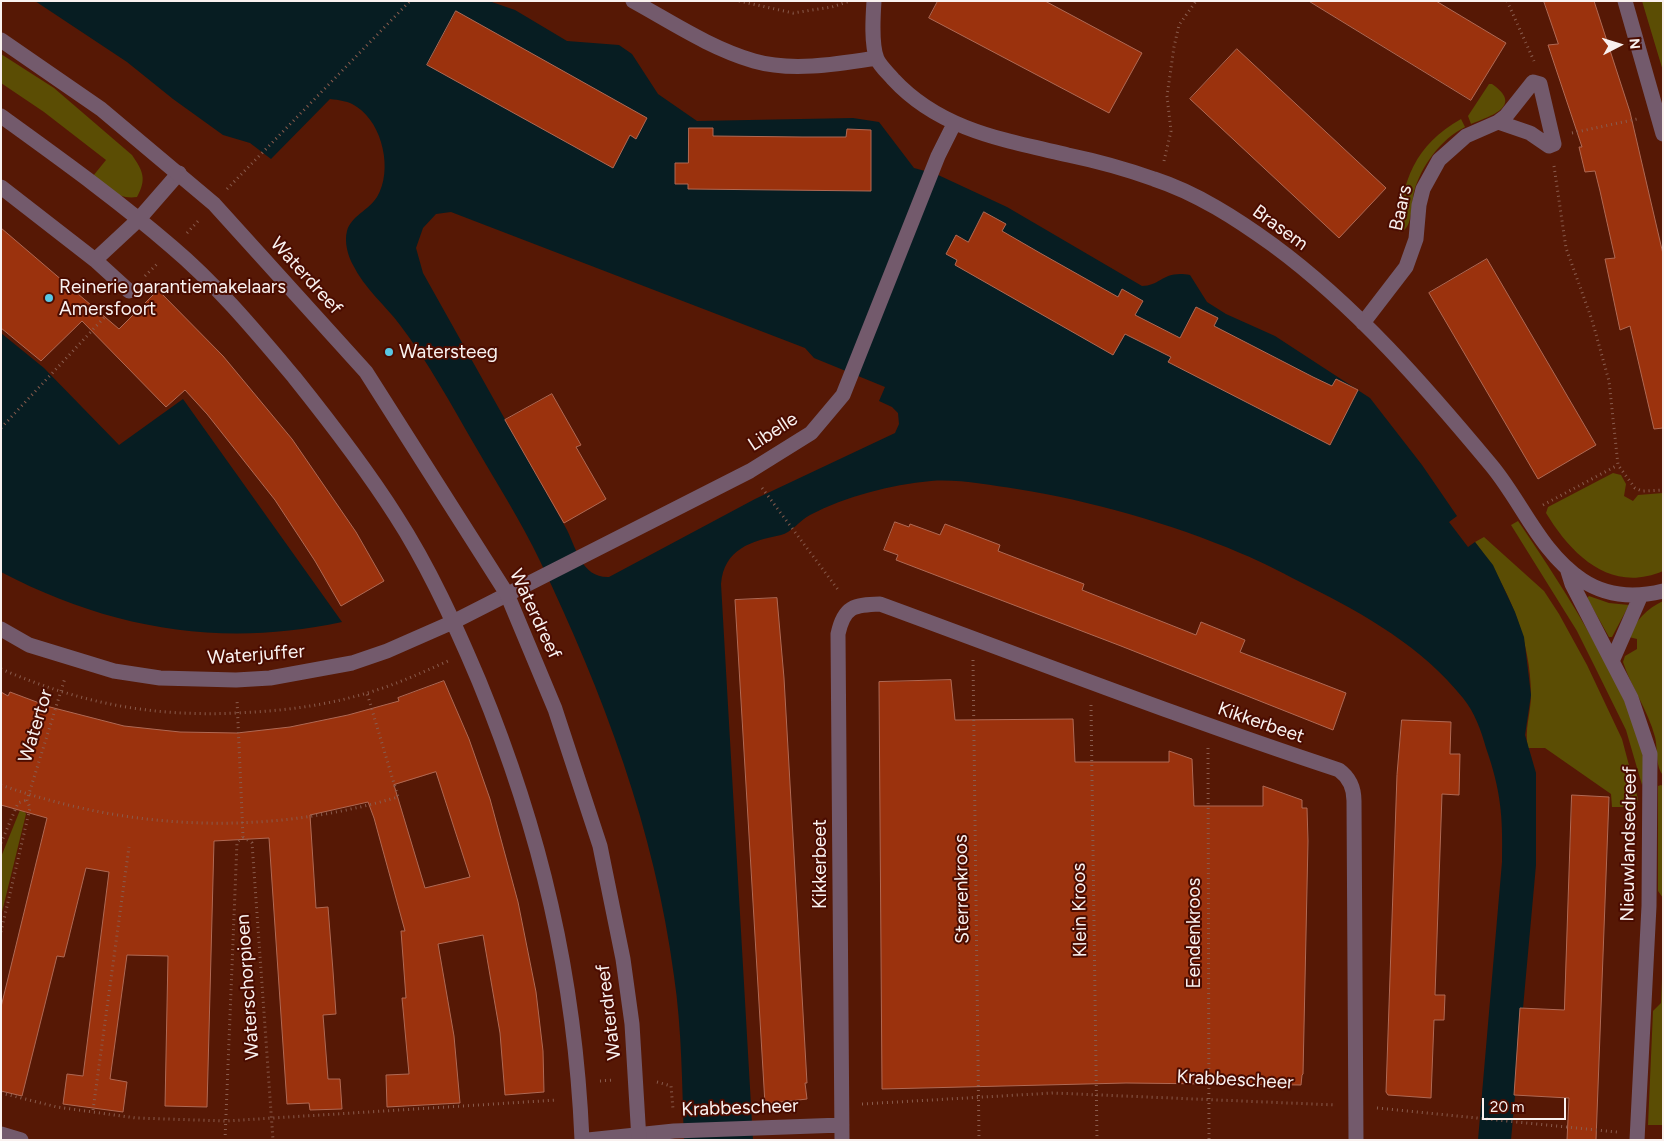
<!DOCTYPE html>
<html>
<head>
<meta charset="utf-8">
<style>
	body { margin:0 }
	#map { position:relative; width:1664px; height:1141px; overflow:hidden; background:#561805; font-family:Figtree,sans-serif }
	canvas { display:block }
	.frame { position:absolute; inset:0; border:2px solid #f9f1ef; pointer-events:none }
	.north { position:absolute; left:1594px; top:20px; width:50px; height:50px; -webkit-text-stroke:4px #4a0c00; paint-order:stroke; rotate:85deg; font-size:14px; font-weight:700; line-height:20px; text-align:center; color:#f9f1ef }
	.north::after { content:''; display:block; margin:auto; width:18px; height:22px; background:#f9f1ef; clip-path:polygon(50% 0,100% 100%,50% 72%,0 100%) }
	.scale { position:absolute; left:1482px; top:1098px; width:84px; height:22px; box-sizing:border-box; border:2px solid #f9f1ef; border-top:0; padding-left:6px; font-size:15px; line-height:18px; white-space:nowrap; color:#f9f1ef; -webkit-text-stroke:4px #4a0c00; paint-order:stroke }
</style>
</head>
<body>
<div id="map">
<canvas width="1664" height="1141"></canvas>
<div class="frame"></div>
<div class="north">N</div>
<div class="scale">20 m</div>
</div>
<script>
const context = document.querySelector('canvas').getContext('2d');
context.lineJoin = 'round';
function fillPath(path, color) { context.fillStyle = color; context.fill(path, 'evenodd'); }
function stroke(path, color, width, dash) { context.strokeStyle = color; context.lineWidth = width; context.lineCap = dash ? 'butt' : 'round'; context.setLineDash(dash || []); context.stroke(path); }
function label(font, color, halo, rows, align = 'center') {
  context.font = font + ' Figtree,sans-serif'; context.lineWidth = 4; context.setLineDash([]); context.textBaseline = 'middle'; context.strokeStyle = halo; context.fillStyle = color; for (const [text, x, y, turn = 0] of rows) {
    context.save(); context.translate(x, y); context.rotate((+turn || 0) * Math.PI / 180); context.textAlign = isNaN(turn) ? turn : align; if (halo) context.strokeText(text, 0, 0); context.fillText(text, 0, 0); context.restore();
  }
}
const green = new Path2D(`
	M 1642,1 L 1663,1 L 1663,71 Z
	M 1,54 L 54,88 L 132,155 C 143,171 147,179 137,197 C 117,200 108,187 93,176 L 106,160 L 44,112 L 1,83 Z
	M 1489,84 L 1492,84 C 1524,106 1491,116 1471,124 L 1468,116 Z
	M 1461,119 L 1465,127 C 1441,139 1421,166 1414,192 C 1411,204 1413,231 1399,232 C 1401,181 1415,145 1461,119 Z
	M 1613,473 L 1621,475 L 1626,484 L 1624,496 L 1633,501 L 1638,495 L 1663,493 L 1663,571 C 1610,594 1571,554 1546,513 L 1548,507 Z
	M 1518,521 C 1549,566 1663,735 1642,785 L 1626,730 L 1594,665 L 1577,631 L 1511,525 Z
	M 1484,537 L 1544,591 L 1559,614 L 1587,665 L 1622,739 L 1638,799 L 1635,807 L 1612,807 L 1611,794 L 1545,748 L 1528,748 C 1524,730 1531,713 1531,695 C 1531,640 1508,585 1475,542 Z
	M 1589,596 L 1609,603 L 1629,605 L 1612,637 L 1609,637 L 1587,598 Z
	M 1663,601 L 1663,775 C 1655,766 1658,749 1655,737 C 1648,710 1631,687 1623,662 L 1625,656 L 1637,649 L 1637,639 L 1629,637 C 1634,621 1648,608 1663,601 Z
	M 1661,785 L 1663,786 L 1663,898 L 1658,891 L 1658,786 Z
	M 23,809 L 26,814 L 1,916 L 1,857 L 20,810 Z
	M 1663,954 L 1663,1125 L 1648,1125 L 1653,1011 L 1661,1003 Z`);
const water = new Path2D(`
	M 35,1 L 489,1 L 515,10 L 567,41 L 619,45 L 632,54 L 658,94 L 697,121 L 853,118 L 879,122 L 914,168 L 936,174 L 1007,207 L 1142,286 C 1161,286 1163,270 1190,275 L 1207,302 L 1226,314 L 1275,336 L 1370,398 L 1422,465 L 1457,516 L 1449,522 L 1468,547 L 1475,542 L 1493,565 L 1515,612 L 1524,637 L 1531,695 L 1525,735 L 1536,773 L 1536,865 L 1511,1140 L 1478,1140 L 1502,862 C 1503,816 1501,791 1486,748 C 1481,730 1475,713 1463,698 C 1422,647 1366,615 1308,586 C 1286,575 1263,562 1240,553 C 1173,524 1088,500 1017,489 C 989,485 959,479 931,481 C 890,485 846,496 810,515 C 800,520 791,533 781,535 C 751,541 724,549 721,584 L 753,1140 L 684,1140 C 682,1085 682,1030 674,976 C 655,830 603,693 540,561 C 521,521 496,482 474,444 C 451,404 428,362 400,325 C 385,305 364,288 353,265 C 348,256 344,242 347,231 C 351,216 369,210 377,197 C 393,171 383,124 357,107 C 349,101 339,100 330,99 L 271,159 L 250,143 L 223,135 L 173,99 L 127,62 ZM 451,212 L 805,348 L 814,358 L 885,387 L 879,401 L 892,407 L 898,413 L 899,424 L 895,433 L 755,499 L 609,577 C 582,578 577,550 567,530 L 423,273 L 416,248 L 423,228 L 436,214 Z
	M 1,333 L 44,368 L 119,445 L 183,399 L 342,622 C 221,648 110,629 1,572 Z`);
const building = new Path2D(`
	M 938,1 L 1045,1 L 1142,53 L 1109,113 L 929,18 Z
	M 1309,1 L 1436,1 L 1506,43 L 1471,100 Z
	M 1544,1 L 1594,1 L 1630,112 L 1663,254 L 1663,428 L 1654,429 L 1630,326 L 1620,330 L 1605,259 L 1615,258 L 1600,191 L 1595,171 L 1585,172 L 1579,147 L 1582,147 L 1548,45 L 1558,44 Z
	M 456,11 L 647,118 L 636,139 L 630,135 L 613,168 L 427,65 Z
	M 1237,49 L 1386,188 L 1339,238 L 1190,99 Z
	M 689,128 L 713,128 L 713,136 L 802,137 L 846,137 L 847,129 L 871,130 L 871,191 L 688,189 L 688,184 L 675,184 L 675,163 L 688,163 Z
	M 984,212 L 1006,224 L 1002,231 L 1040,253 L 1118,297 L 1122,289 L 1143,301 L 1135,315 L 1180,338 L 1196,307 L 1218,318 L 1214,326 L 1313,377 L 1332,386 L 1336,379 L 1358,390 L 1330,445 L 1168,362 L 1171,357 L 1125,334 L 1113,355 L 955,265 L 957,260 L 946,254 L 956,235 L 968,242 Z
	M 1,228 L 119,329 L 158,290 L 223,356 L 292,439 L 356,532 L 384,581 L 341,606 L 315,561 L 275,500 L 207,414 L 185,390 L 166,407 L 82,321 L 41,361 L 1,328 Z
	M 1487,259 L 1596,445 L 1538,479 L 1429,293 Z
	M 552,394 L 581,445 L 576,447 L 606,499 L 564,523 L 505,420 Z
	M 895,522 L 909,527 L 910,524 L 940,535 L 945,524 L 1000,545 L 998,551 L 1084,584 L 1082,590 L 1196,635 L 1201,622 L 1245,640 L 1240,652 L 1346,693 L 1333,730 L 1121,646 L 896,560 L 898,555 L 884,550 Z
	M 777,598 L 784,678 L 807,1083 L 805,1083 L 807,1099 L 765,1104 L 735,600 Z
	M 951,680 L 955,720 L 1073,719 L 1075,762 L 1169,762 L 1169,751 L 1192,759 L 1194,806 L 1263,806 L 1263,786 L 1302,800 L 1302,808 L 1307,808 L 1308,841 L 1303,1074 L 1302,1075 L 1301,1085 L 1126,1083 L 882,1089 L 879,682 Z
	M 444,681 L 469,739 L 490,799 L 518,902 L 536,992 L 543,1051 L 544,1092 L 505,1095 L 500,1033 L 483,935 L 438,944 L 454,1036 L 460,1103 L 387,1107 L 386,1075 L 409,1074 L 402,998 L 406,998 L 401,931 L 405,931 L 374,818 L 368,802 L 310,815 L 316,908 L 328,907 L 333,971 L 336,1014 L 323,1015 L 328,1079 L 340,1079 L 342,1109 L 310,1110 L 309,1103 L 287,1104 L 269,838 L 214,841 L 207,1107 L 165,1106 L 168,956 L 127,955 L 110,1079 L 127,1082 L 123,1112 L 63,1104 L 67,1074 L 83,1076 L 109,872 L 86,868 L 64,957 L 57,956 L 22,1096 L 1,1091 L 1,1007 L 47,818 L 1,805 L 1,692 L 8,696 L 10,692 L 50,707 L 124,726 L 180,732 L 237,733 L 290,727 L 348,715 L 399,701 L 398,698 ZM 436,772 L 470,877 L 425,888 L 394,785 Z
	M 1402,720 L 1451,722 L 1450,754 L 1460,754 L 1459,795 L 1442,794 L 1435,995 L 1445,995 L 1444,1020 L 1434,1020 L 1431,1098 L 1388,1095 L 1386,1092 L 1397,775 Z
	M 1572,795 L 1609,797 L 1596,1140 L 1567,1140 L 1569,1098 L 1514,1095 L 1520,1008 L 1564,1010 Z`);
const path = new Path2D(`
	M 739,1 L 793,13 L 832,7 L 850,1
	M 1507,1 L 1534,61
	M 1572,133 L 1637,119
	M 1164,161 L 1171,131 L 1167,96 L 1174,47 L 1179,25 L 1196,1
	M 1554,166 L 1566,248 L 1592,320 L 1609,381 L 1618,465 L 1635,488 L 1642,491 L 1663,490
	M 227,189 L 410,1
	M 187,233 L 200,219
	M 145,276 L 158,263
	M 1,428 L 114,307
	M 762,488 L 839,591
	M 1543,505 L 1618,465
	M 973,660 L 979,1140
	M 1,669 C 80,703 151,717 237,713 C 282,711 324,706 367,693 C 395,685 421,673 448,661
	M 1091,705 L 1097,1140
	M 1208,748 L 1209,1140
	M 1,785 C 131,831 266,836 398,797 L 367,693
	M 243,837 L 252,843 L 273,1140
	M 1,843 L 18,803 L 27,800
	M 1,932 L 30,808 L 27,800 L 65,678
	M 600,1081 L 613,1080
	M 657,1082 L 671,1086 L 673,1109
	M 1,1093 L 57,1107 L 136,1118 L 226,1121 L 557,1100
	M 862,1104 L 1053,1093 L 1336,1105
	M 1377,1108 L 1617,1132
	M 93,1110 L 129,847
	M 225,1140 L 237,842 L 243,837 L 237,700`);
const minor = new Path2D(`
	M 633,1 C 673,23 710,48 754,61 C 792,72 838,64 876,58
	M 874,1 C 873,16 871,45 877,59 C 880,66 888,73 893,79 C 940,130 1004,140 1068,155 C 1097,161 1126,169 1154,179 C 1197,193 1237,219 1273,245 C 1356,306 1426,387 1491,465 C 1522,502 1540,552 1582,580 C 1606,596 1635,598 1663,591
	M 1625,1 L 1663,134
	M 1,116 C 59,158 118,200 172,247 C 217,285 256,332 294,377 C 330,422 365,467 396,516 C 429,567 455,624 479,681 C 541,832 575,976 582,1140
	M 1,187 L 95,260 L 138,220 L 179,173
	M 95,260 L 129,291
	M 1363,323 L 1406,267 L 1416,239 L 1419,205 L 1423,189 L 1439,160 L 1466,136 L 1498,122 L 1506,116 L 1533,82 L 1540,84 L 1554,144 L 1549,146 L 1530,133 L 1498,122
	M 1567,568 L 1572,584 L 1631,698 L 1650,754 L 1649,906 L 1637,1140
	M 1,629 L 29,645 L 114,671 L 160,678 L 236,680 L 270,678 L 352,663 L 387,651 L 453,622 L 750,471 L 811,433 L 843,395 L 938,156 L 954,124
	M 1613,659 L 1641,595
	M 1,1134 L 21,1140
	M 588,1140 L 674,1131 L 842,1125
	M 842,1140 L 838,634 C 844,606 854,605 880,604 C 1033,660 1184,719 1339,770 C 1350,778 1354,788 1354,801 L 1356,1140`);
const tertiary = new Path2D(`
	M 1,40 L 101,109 L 214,204 L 366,372 L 507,594 L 555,709 L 600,846 L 623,959 L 632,1024 L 639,1140`);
const markers = [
	[49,298,5,"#59c8e5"],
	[389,352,5,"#59c8e5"]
];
const streetNames = [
	["Baars",1401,208,-78],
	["Brasem",1280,228,36],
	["Waterdreef",306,276,48],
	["Libelle",773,432,-33],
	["Waterdreef",535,614,65],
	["Waterjuffer",256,655,-4],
	["Kikkerbeet",1261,723,19],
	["Watertor",36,726,-73],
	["Nieuwlandsedreef",1629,844,-89],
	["Kikkerbeet",820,864,-90],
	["Sterrenkroos",962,889,-91],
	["Klein Kroos",1080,910,-91],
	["Eendenkroos",1194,933,-90],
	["Waterschorpioen",248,987,-94],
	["Waterdreef",609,1012,-97],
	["Krabbescheer",1235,1080,3],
	["Krabbescheer",740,1108,-2]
];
const poiNames = [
	["Reinerie garantiemakelaars",59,287],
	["Amersfoort",59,309],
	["Watersteeg",399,352]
];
fillPath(green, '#5b4d04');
fillPath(water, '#071d22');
fillPath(building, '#9b320d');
stroke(building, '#af6954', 1);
stroke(path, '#895c4e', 3, [1, 4]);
stroke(minor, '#735a6c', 15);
stroke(tertiary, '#735a6c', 15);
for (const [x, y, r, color] of markers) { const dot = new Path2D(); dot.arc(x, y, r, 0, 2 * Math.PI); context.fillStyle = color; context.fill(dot); stroke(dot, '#4a0c00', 2); }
label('19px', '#f9f1ef', '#4a0c00', streetNames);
label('19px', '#f9f1ef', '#4a0c00', poiNames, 'left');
</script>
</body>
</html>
